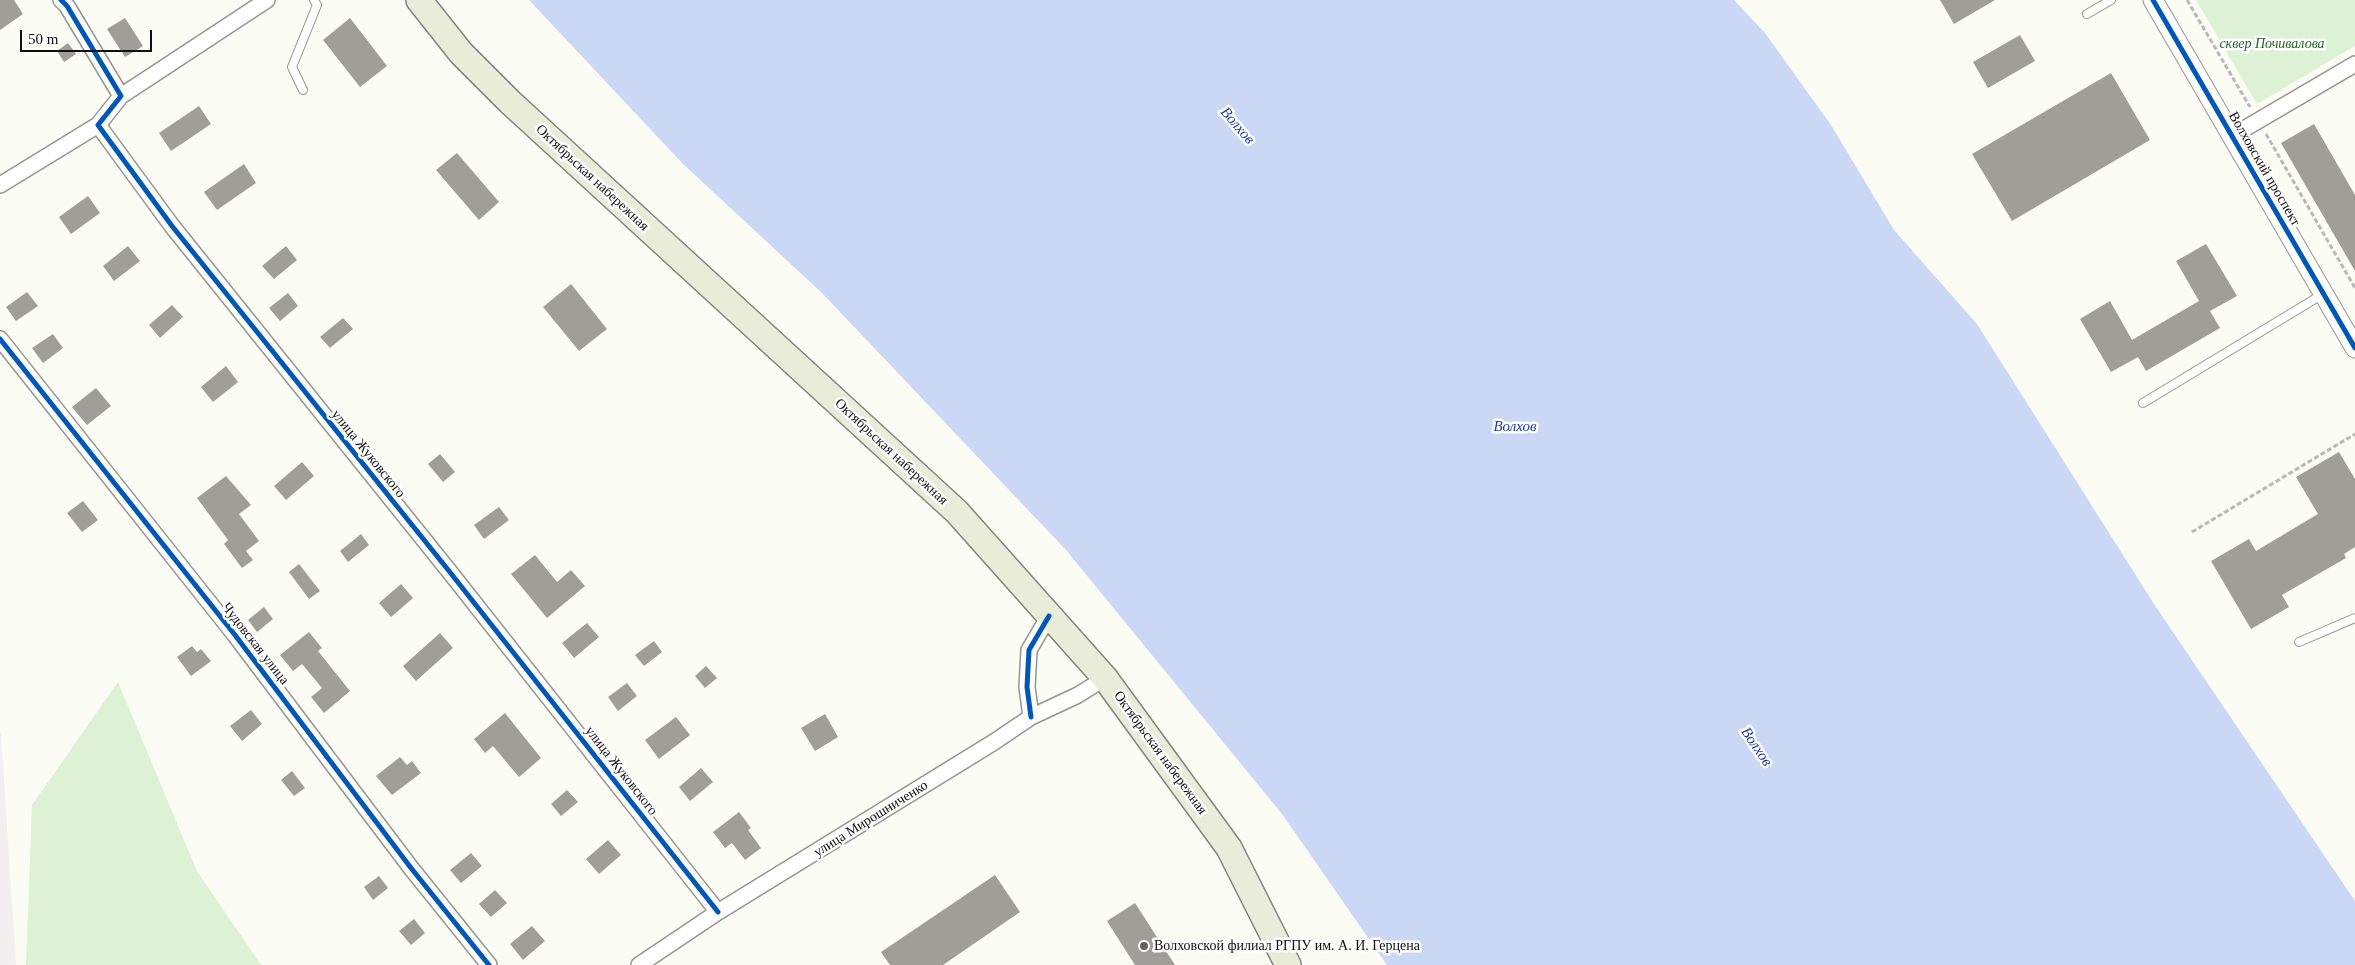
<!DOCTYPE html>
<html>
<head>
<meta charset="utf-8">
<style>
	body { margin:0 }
	#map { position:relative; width:2355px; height:965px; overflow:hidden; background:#fbfcf4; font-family:Georgia,serif }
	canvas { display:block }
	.scale { position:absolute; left:20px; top:30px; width:132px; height:22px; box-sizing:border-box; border:2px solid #0f0f0f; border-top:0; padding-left:6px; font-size:15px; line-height:18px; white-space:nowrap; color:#0f0f0f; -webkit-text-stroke:4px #fff; paint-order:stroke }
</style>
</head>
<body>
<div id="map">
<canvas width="2355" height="965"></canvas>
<div class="scale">50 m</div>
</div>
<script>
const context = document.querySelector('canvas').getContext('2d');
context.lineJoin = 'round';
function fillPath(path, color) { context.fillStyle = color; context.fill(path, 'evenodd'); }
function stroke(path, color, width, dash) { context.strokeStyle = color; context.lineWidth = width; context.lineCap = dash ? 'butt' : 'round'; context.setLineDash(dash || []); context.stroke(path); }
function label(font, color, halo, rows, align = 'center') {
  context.font = font + ' Georgia,serif'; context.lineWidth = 5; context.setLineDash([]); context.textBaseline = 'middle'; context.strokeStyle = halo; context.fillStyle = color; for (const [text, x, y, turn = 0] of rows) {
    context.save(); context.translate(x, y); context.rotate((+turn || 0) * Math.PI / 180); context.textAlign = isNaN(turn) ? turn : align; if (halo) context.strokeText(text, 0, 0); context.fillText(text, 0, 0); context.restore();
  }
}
const industrial = new Path2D(`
	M 0,733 L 1,735 L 16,965 L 0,965 Z`);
const green = new Path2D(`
	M 2196,0 L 2355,0 L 2355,46 L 2257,104 Z
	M 118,682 L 197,871 L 261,965 L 26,965 L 32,805 Z`);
const water = new Path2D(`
	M 529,0 L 1734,0 L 1765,33 L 1831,125 L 1894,230 L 1977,324 L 2154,604 L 2355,901 L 2355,965 L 1387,965 L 1282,814 L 1066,550 L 822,293 L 683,164 Z`);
const building = new Path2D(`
	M 0,0 L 14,0 L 23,14 L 0,30 Z
	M 1940,0 L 1995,0 L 1954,24 Z
	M 125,18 L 143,46 L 125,57 L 107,29 Z
	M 350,18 L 387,66 L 360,87 L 323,40 Z
	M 2020,35 L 2035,61 L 1988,88 L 1973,62 Z
	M 68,43 L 76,54 L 64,62 L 57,51 Z
	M 2111,73 L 2150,140 L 2012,221 L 1972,154 Z
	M 199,106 L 211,124 L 171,151 L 159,133 Z
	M 2314,124 L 2355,195 L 2355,271 L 2281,143 Z
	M 457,153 L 499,202 L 479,220 L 436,170 Z
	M 244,164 L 256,183 L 217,210 L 204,192 Z
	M 88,196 L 100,213 L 71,234 L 59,217 Z
	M 2206,244 L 2237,296 L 2210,311 L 2220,328 L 2146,371 L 2138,357 L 2111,372 L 2080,319 L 2110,301 L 2132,340 L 2199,301 L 2176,261 Z
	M 128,246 L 140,261 L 114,281 L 103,266 Z
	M 286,246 L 297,260 L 274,279 L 262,266 Z
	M 571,284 L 607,329 L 579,351 L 543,307 Z
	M 27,292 L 38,306 L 16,321 L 6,307 Z
	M 288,293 L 298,306 L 280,321 L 269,308 Z
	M 172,305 L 183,317 L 160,338 L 149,325 Z
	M 343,318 L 353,329 L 330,348 L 320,337 Z
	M 53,334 L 63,348 L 43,363 L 32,348 Z
	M 226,366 L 238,382 L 213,402 L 201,387 Z
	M 96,388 L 111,406 L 87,425 L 72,407 Z
	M 2339,452 L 2355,479 L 2355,547 L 2344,554 L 2346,558 L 2282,595 L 2289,607 L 2251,629 L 2211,561 L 2249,539 L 2256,551 L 2318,514 L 2296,477 Z
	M 440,454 L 455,472 L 443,482 L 428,464 Z
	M 302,462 L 314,476 L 286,500 L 274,486 Z
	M 226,476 L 251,505 L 239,514 L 259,541 L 246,551 L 253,560 L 242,568 L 224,544 L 228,540 L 197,498 Z
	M 83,501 L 98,520 L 82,532 L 67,513 Z
	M 499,507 L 509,520 L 484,539 L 474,525 Z
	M 361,534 L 369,545 L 348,562 L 340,551 Z
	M 535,555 L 557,582 L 571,570 L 585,586 L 547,618 L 511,574 Z
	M 299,564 L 320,591 L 309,599 L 289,572 Z
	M 401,584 L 413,598 L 391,617 L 379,603 Z
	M 264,607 L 273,619 L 257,632 L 248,620 Z
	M 587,623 L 599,637 L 574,658 L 562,643 Z
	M 309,632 L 322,648 L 318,651 L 350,691 L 324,713 L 311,697 L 322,688 L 302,664 L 293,671 L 280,655 Z
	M 440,633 L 453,648 L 416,681 L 403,666 Z
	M 654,641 L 662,652 L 644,666 L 635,655 Z
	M 192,646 L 197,652 L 201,649 L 211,661 L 191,676 L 177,657 Z
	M 706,666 L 717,678 L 705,688 L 695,676 Z
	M 627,683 L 637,696 L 618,711 L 608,697 Z
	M 251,710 L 262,724 L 242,741 L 230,726 Z
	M 505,713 L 541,758 L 519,777 L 493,746 L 485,753 L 474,739 Z
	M 825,714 L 838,737 L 815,751 L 801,728 Z
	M 676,717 L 690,735 L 659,759 L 645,740 Z
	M 400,757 L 407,765 L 412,761 L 421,773 L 392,795 L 376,776 Z
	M 701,768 L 713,782 L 690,801 L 679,787 Z
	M 292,771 L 305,788 L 294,796 L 281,780 Z
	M 567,790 L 578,802 L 561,816 L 551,804 Z
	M 739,812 L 751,828 L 748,830 L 761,848 L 745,860 L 732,843 L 725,848 L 713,832 Z
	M 608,840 L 621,855 L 599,874 L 586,859 Z
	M 471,853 L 482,866 L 461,883 L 450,870 Z
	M 995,875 L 1020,912 L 943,965 L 890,965 L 881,952 Z
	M 379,876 L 388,888 L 373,900 L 364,887 Z
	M 495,890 L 507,903 L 491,917 L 479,904 Z
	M 1135,903 L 1175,965 L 1135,965 L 1107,921 Z
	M 414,919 L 425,933 L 411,945 L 399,931 Z
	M 532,926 L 545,941 L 523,960 L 510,944 Z`);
const path = new Path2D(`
	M 2187,0 L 2250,107
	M 2266,134 L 2355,288
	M 2192,532 L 2355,434`);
const service = new Path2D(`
	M 2087,14 L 2111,0
	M 303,90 L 292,67 L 317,5 L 314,0
	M 2143,403 L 2323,294
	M 2299,642 L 2355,618`);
const minor = new Path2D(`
	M 61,0 L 67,6 L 121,96 L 98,125 L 172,226 L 449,571 L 718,912
	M 121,96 L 267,0
	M 2232,136 L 2355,64
	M 0,185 L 98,125
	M 0,339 L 235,635 L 411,868 L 489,965
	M 1031,717 L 1027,687 L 1029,650 L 1049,616
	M 639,965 L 718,912 L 994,742 L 1031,717 L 1078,695 L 1105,678`);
const tertiary = new Path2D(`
	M 2153,0 L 2355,348`);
const primary = new Path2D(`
	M 419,0 L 461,53 L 510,102 L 957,512 L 1105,678 L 1229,848 L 1288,965`);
const cycleway = new Path2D(`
	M 61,0 L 67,6 L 121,96 L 98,125 L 172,226 L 449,571 L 718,912
	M 2153,0 L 2355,348
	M 0,339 L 235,635 L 411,868 L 489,965
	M 1031,717 L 1027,687 L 1029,650 L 1049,616`);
const markers = [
	[1144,946,5,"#62625f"]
];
const parkNames = [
	["сквер Почивалова",2272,44]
];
const streetNames = [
	["Волховский проспект",2264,169,60],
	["Октябрьская набережная",592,178,43],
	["Октябрьская набережная",891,452,43],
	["улица Жуковского",368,454,51],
	["Чудовская улица",255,644,52],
	["Октябрьская набережная",1160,753,54],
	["улица Жуковского",621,771,52],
	["улица Мирошниченко",871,819,-32]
];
const poiNames = [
	["Волховской филиал РГПУ им. А. И. Герцена",1154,946]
];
const waterNames = [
	["Волхов",1237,126,49],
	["Волхов",1515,427],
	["Волхов",1756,747,56]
];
fillPath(industrial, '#f3eeef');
fillPath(green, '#ddf1d5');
fillPath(water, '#cbd8f5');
fillPath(building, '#9f9e99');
stroke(service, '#959692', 10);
stroke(minor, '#959692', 18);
stroke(tertiary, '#959692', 21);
stroke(primary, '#83837f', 28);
stroke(path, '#b9b9b8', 3, [5, 2.5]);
stroke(service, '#fefffd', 8);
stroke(minor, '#fefffd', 15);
stroke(tertiary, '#fefffd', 19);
stroke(primary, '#eaecda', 25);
stroke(cycleway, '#0057b8', 5);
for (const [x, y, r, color] of markers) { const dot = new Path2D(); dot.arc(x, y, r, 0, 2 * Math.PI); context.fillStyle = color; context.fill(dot); stroke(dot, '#fff', 2); }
label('italic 14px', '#206528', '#fff', parkNames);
label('14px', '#0f0f0f', '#fff', streetNames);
label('14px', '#0f0f0f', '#fff', poiNames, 'left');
label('italic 15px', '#1a3a9e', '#fff', waterNames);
</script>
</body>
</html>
